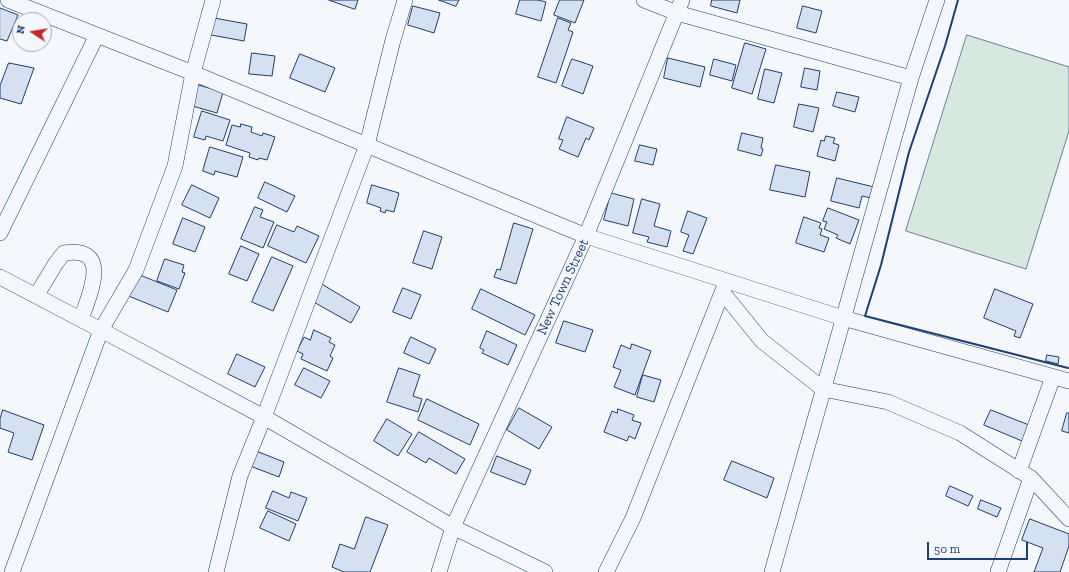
<!DOCTYPE html>
<html>
<head>
<meta charset="utf-8">
<style>
	body { margin:0 }
	#map { position:relative; width:1069px; height:572px; overflow:hidden; background:#f4f7fb; font-family:"Zilla Slab",serif }
	canvas { display:block }
	.north { position:absolute; left:12px; top:12px; width:40px; height:40px; box-sizing:border-box; background:#f4f7fb; border:1px solid #9eadc5; border-radius:50%; rotate:282deg; font-size:11px; font-weight:700; line-height:16px; text-align:center; color:#1d3f73 }
	.north::after { content:''; display:block; margin:auto; width:14px; height:18px; background:#c62828; clip-path:polygon(50% 0,100% 100%,50% 72%,0 100%) }
	.scale { position:absolute; left:927px; top:542px; width:101px; height:18px; box-sizing:border-box; border:2px solid #1d3f73; border-top:0; padding-left:5px; font-size:12px; line-height:14px; white-space:nowrap; color:#1d3f73; -webkit-text-stroke:3px #f4f7fb; paint-order:stroke }
</style>
</head>
<body>
<div id="map">
<canvas width="1069" height="572"></canvas>
<div class="north">N</div>
<div class="scale">50 m</div>
</div>
<script>
const context = document.querySelector('canvas').getContext('2d');
context.lineJoin = 'round';
function fillPath(path, color) { context.fillStyle = color; context.fill(path, 'evenodd'); }
function stroke(path, color, width, dash) { context.strokeStyle = color; context.lineWidth = width; context.lineCap = dash ? 'butt' : 'round'; context.setLineDash(dash || []); context.stroke(path); }
function label(font, color, halo, rows, align = 'center') {
  context.font = font + ' "Zilla Slab",serif'; context.lineWidth = 3; context.setLineDash([]); context.textBaseline = 'middle'; context.strokeStyle = halo; context.fillStyle = color; for (const [text, x, y, turn = 0] of rows) {
    context.save(); context.translate(x, y); context.rotate((+turn || 0) * Math.PI / 180); context.textAlign = isNaN(turn) ? turn : align; if (halo) context.strokeText(text, 0, 0); context.fillText(text, 0, 0); context.restore();
  }
}
const green = new Path2D(`
	M 967,35 L 1069,67 L 1069,131 L 1026,269 L 906,231 Z`);
const building = new Path2D(`
	M 329,0 L 358,0 L 355,9 Z
	M 439,0 L 459,0 L 456,6 Z
	M 520,0 L 538,0 L 546,2 L 541,21 L 516,14 Z
	M 560,0 L 584,0 L 575,23 L 554,15 Z
	M 712,0 L 740,0 L 737,13 L 711,6 Z
	M 413,6 L 440,13 L 434,33 L 408,25 Z
	M 803,6 L 822,11 L 816,33 L 797,28 Z
	M 0,8 L 18,15 L 7,41 L 0,39 Z
	M 214,18 L 247,24 L 244,41 L 211,35 Z
	M 558,18 L 571,23 L 568,30 L 573,32 L 556,83 L 538,77 Z
	M 745,43 L 766,49 L 752,94 L 732,88 Z
	M 252,53 L 275,56 L 272,76 L 249,74 Z
	M 300,54 L 335,68 L 325,92 L 290,78 Z
	M 668,58 L 705,67 L 700,87 L 664,78 Z
	M 572,59 L 593,66 L 583,94 L 562,86 Z
	M 714,59 L 736,65 L 732,81 L 710,75 Z
	M 9,63 L 34,68 L 21,104 L 0,98 L 0,86 Z
	M 805,68 L 820,71 L 817,90 L 801,87 Z
	M 765,69 L 782,73 L 774,103 L 758,99 Z
	M 195,84 L 223,92 L 217,113 L 189,105 Z
	M 837,92 L 859,97 L 855,112 L 833,106 Z
	M 799,104 L 819,108 L 813,132 L 794,127 Z
	M 202,111 L 230,120 L 223,141 L 206,136 L 205,140 L 194,137 Z
	M 567,117 L 594,128 L 589,140 L 586,138 L 578,157 L 559,149 L 563,140 L 559,139 Z
	M 241,124 L 252,127 L 251,132 L 262,136 L 263,133 L 275,137 L 267,160 L 259,158 L 258,160 L 249,157 L 250,153 L 226,145 L 232,125 L 240,127 Z
	M 742,133 L 763,138 L 761,148 L 763,149 L 761,156 L 738,150 Z
	M 826,136 L 835,138 L 833,143 L 839,145 L 835,161 L 817,156 L 821,140 L 824,141 Z
	M 640,145 L 657,149 L 653,165 L 635,161 Z
	M 210,147 L 243,157 L 237,177 L 215,171 L 214,175 L 203,171 Z
	M 776,165 L 810,172 L 805,197 L 770,190 Z
	M 837,178 L 874,187 L 871,198 L 862,196 L 859,208 L 831,201 Z
	M 265,182 L 295,196 L 287,212 L 258,198 Z
	M 192,185 L 219,198 L 210,218 L 182,205 Z
	M 372,185 L 399,193 L 394,212 L 386,210 L 385,213 L 380,211 L 381,208 L 367,203 Z
	M 611,193 L 634,199 L 628,226 L 604,220 Z
	M 642,199 L 660,204 L 654,226 L 671,231 L 667,247 L 647,242 L 649,237 L 633,233 Z
	M 255,207 L 263,210 L 260,217 L 274,222 L 263,248 L 241,239 Z
	M 828,208 L 859,220 L 850,244 L 836,238 L 838,235 L 824,229 L 827,222 L 823,221 Z
	M 688,211 L 707,218 L 693,254 L 683,251 L 689,235 L 681,232 Z
	M 804,217 L 821,223 L 819,228 L 822,229 L 820,235 L 829,238 L 824,252 L 796,243 Z
	M 183,218 L 205,227 L 195,252 L 173,244 Z
	M 514,223 L 533,229 L 516,284 L 494,277 L 497,269 L 500,270 Z
	M 277,225 L 294,232 L 297,226 L 319,236 L 306,263 L 268,246 Z
	M 424,231 L 442,237 L 432,269 L 413,263 Z
	M 241,246 L 259,254 L 247,281 L 229,274 Z
	M 272,257 L 293,266 L 273,311 L 252,302 Z
	M 165,259 L 184,265 L 182,272 L 185,273 L 179,289 L 157,281 Z
	M 135,273 L 177,290 L 168,312 L 126,295 Z
	M 320,283 L 360,307 L 351,323 L 310,300 Z
	M 403,288 L 421,295 L 411,319 L 393,312 Z
	M 481,289 L 535,315 L 525,335 L 472,309 Z
	M 995,289 L 1033,304 L 1020,338 L 1014,336 L 1016,331 L 984,318 Z
	M 564,321 L 593,330 L 585,352 L 556,343 Z
	M 314,330 L 331,338 L 329,342 L 335,345 L 330,356 L 333,358 L 327,371 L 301,359 L 303,354 L 297,351 L 304,337 L 310,340 Z
	M 487,331 L 517,345 L 508,365 L 482,353 L 484,350 L 480,348 Z
	M 411,337 L 436,349 L 429,364 L 404,353 Z
	M 632,344 L 651,351 L 635,395 L 614,387 L 621,370 L 613,367 L 621,345 L 630,349 Z
	M 237,354 L 265,367 L 255,387 L 228,374 Z
	M 1047,355 L 1059,357 L 1058,364 L 1046,361 Z
	M 304,368 L 330,381 L 321,398 L 295,385 Z
	M 399,368 L 420,375 L 413,396 L 422,399 L 418,412 L 387,402 Z
	M 643,375 L 661,380 L 654,402 L 637,397 Z
	M 427,399 L 479,424 L 470,445 L 418,420 Z
	M 519,408 L 552,427 L 539,449 L 507,430 Z
	M 618,409 L 634,415 L 632,420 L 641,423 L 635,439 L 629,436 L 627,441 L 604,432 L 612,411 L 617,413 Z
	M 3,410 L 44,425 L 32,460 L 8,452 L 14,433 L 0,428 L 0,419 Z
	M 991,410 L 1029,425 L 1022,441 L 984,425 Z
	M 1067,413 L 1069,413 L 1069,433 L 1062,431 Z
	M 387,419 L 412,434 L 398,456 L 374,441 Z
	M 419,432 L 465,459 L 456,474 L 429,458 L 426,463 L 407,452 Z
	M 256,451 L 284,462 L 279,477 L 250,466 Z
	M 497,456 L 531,470 L 525,485 L 491,472 Z
	M 732,461 L 774,478 L 767,498 L 724,480 Z
	M 950,486 L 973,496 L 968,506 L 946,496 Z
	M 273,491 L 289,498 L 291,492 L 307,498 L 298,521 L 266,508 Z
	M 981,500 L 1001,508 L 997,517 L 978,509 Z
	M 268,511 L 296,524 L 289,541 L 260,528 Z
	M 366,517 L 388,525 L 370,572 L 344,572 L 332,567 L 340,544 L 354,549 Z
	M 1030,519 L 1069,534 L 1069,546 L 1060,572 L 1034,572 L 1043,548 L 1022,540 Z`);
const minor = new Path2D(`
	M 8,0 L 193,73 L 586,236 L 843,318 L 1069,381
	M 644,0 L 677,13 L 911,78
	M 0,233 L 97,35
	M 0,277 L 101,330 L 264,417 L 453,527 L 545,572
	M 723,293 L 762,341 L 823,389 L 888,402 L 960,433 L 1031,478 L 1069,519
	M 36,296 L 56,263 L 64,253 C 113,245 89,296 81,319
	M 1019,471 L 1053,377
	M 12,572 L 101,330 L 136,270 L 175,166 L 193,73 L 213,0
	M 216,572 L 240,476 L 264,417 L 367,145 L 393,40 L 405,0
	M 439,572 L 453,527 L 586,236 L 682,0
	M 606,572 L 633,518 L 725,285
	M 772,572 L 911,78 L 937,0
	M 998,572 L 1031,478`);
const wall = new Path2D(`
	M 958,0 L 945,46 L 909,152 L 881,265 L 865,316 L 1068,368`);
const streetNames = [
	["New Town Street",563,287,-65]
];
fillPath(green, '#d7e8df');
stroke(green, '#687fa3', 1);
fillPath(building, '#d5e0f0');
stroke(building, '#1d3f73', 1);
stroke(minor, '#1d3f73', 16);
stroke(minor, '#f4f7fb', 15);
stroke(wall, '#1d3f73', 2);
label('14px', '#1d3f73', '#f4f7fb', streetNames);
</script>
</body>
</html>
